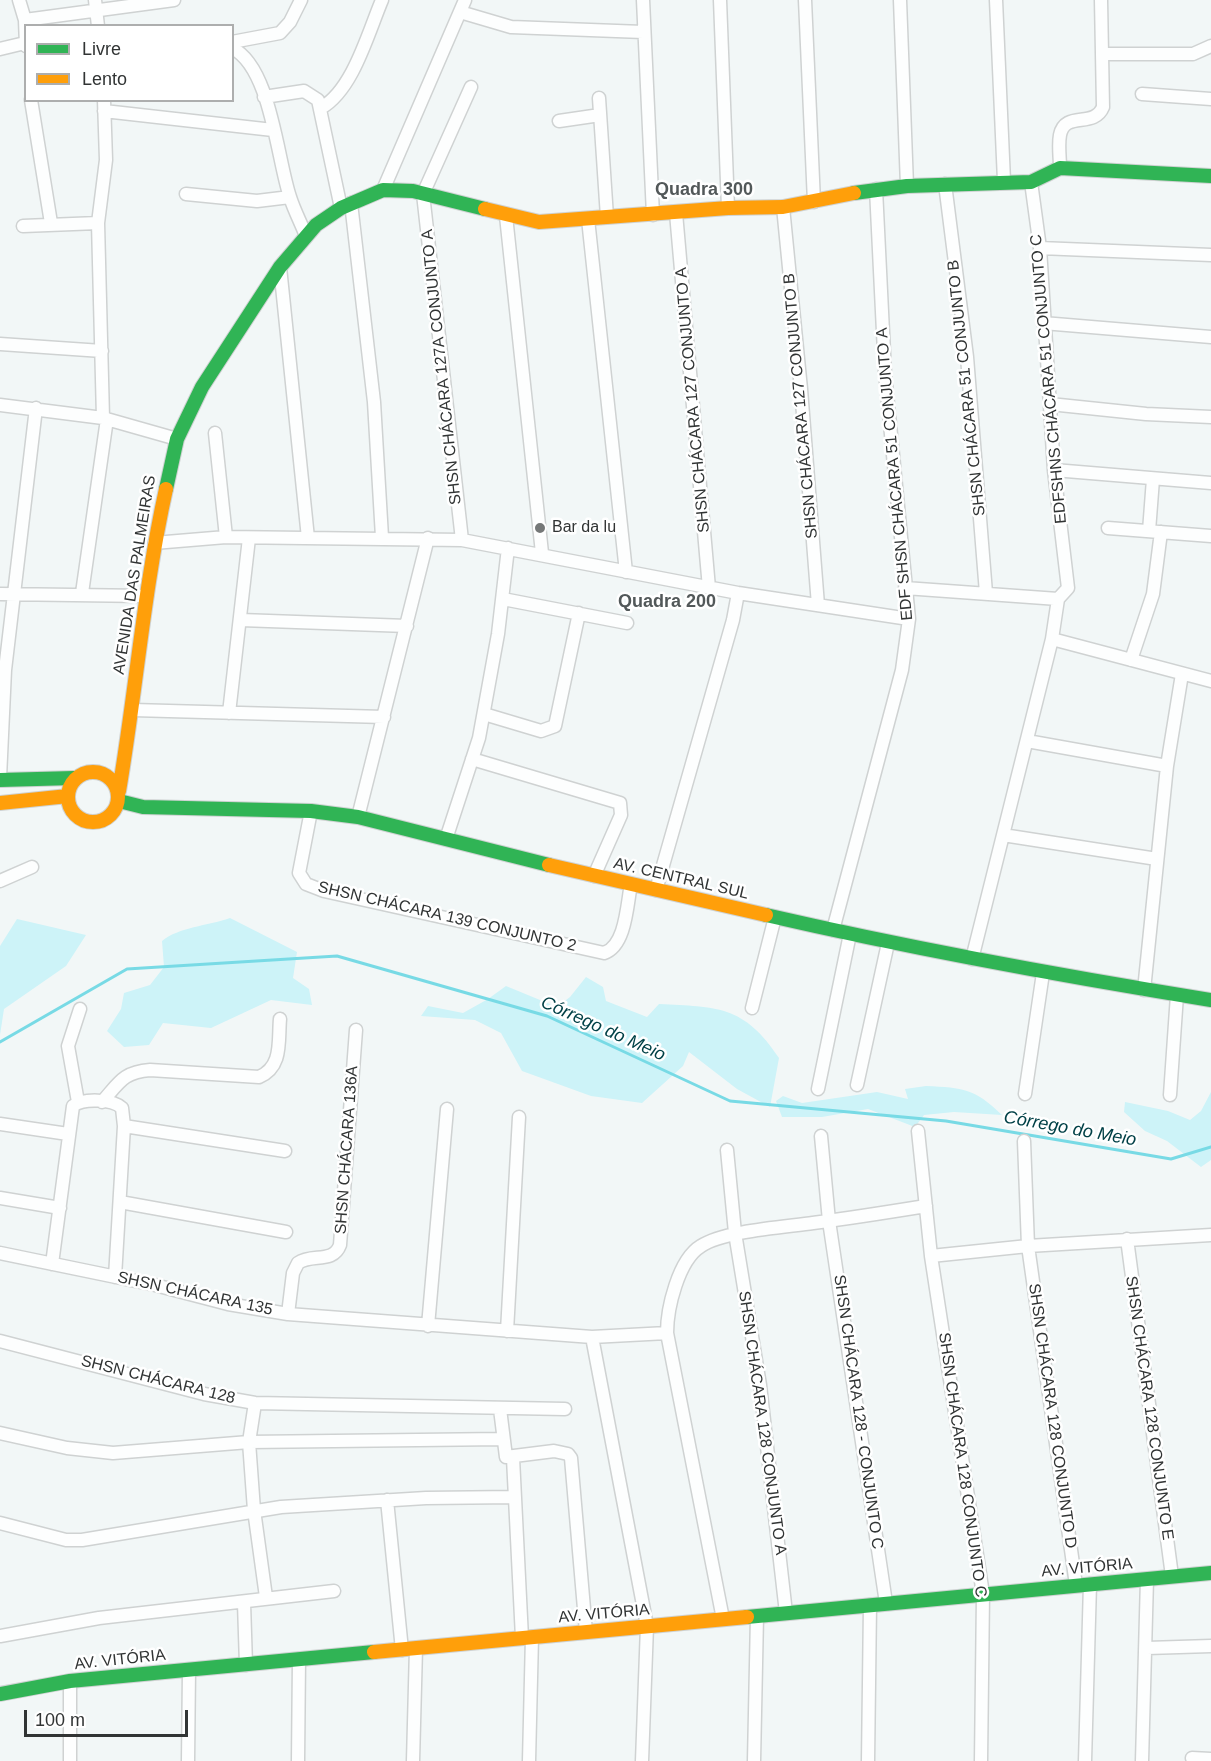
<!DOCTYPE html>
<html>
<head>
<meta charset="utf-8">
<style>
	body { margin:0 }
	#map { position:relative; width:1211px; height:1761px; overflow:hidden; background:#f2f7f7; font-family:Arial,sans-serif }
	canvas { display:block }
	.legend { position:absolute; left:24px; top:24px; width:210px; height:78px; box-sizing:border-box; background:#fff; border:2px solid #adaeae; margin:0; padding:8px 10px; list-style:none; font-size:18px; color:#313434 }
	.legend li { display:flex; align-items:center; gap:12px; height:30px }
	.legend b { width:30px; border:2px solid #adaeae }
	.scale { position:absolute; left:24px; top:1710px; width:164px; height:27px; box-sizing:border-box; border:3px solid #313434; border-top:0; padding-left:8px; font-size:18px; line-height:21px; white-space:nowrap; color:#313434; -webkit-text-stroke:4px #fff; paint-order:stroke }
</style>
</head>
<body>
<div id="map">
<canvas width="1211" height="1761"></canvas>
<ul class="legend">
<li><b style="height:8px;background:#30b455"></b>Livre</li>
<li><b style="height:8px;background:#ff9f0a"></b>Lento</li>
</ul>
<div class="scale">100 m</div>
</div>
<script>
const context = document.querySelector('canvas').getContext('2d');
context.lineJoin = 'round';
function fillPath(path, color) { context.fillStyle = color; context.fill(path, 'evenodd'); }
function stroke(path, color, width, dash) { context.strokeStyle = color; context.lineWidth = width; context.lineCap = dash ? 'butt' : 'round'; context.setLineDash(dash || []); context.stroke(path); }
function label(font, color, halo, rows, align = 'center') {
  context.font = font + ' Arial,sans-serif'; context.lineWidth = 5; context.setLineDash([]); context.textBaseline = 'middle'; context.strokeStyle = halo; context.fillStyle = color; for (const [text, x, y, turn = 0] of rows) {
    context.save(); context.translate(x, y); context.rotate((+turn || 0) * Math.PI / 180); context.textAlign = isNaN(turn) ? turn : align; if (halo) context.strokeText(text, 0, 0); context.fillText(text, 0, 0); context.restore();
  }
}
const green = new Path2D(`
	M 230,918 L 297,952 L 293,978 L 309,989 L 312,1005 L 271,1000 L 211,1028 L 163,1023 L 149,1045 L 124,1047 L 107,1031 L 121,1009 L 124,993 L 150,985 L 164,967 L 162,941 C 179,927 207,926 230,918 Z
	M 17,919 L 86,935 L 66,966 L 4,1009 L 0,1035 L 0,946 Z
	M 586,977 L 603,987 L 606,1001 L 647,1017 L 659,1004 C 717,1007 744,1005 779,1058 L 770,1107 L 737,1089 L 689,1052 L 683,1066 L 642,1103 L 591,1096 L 522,1071 L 501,1033 L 475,1020 L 421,1016 L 428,1006 L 463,1013 L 488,999 L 506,986 L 557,1007 L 570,997 Z
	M 926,1086 C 964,1088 974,1088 1002,1115 L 954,1112 L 924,1115 L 915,1127 L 868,1109 L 822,1117 L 782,1117 L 776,1101 L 783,1096 L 802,1103 L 877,1092 L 908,1099 L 905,1089 Z
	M 1211,1092 L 1211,1160 L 1201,1167 L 1167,1141 L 1145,1131 L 1124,1112 L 1125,1102 L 1168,1111 L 1190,1120 L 1201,1111 Z`);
const stream = new Path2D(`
	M 0,1042 L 127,969 L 337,956 L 547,1016 L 730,1101 L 946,1121 L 1171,1159 L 1211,1147`);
const street = new Path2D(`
	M 19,0 L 25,20 L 26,46
	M 95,0 L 98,26
	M 643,0 L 653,215
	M 720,0 L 728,208
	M 805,0 L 814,202
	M 900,0 L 907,186
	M 996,0 L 1004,181
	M 460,12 L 511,27 L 643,32
	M 25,20 L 174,0
	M 232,42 L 280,33 L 290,22 L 301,0
	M 232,48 C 271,67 277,159 290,197 C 294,210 301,223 306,236
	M 0,49 L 25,43
	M 1103,54 L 1193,54 L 1211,46
	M 1142,94 L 1211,99
	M 264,97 L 304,91 L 318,100 L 341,208
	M 599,98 L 607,217
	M 31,100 L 51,223
	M 321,108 C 353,90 368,33 382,0
	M 104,111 L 273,130
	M 559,121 L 600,115
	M 1060,168 C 1060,157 1058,145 1060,135 C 1065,110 1094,129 1103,107 L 1101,0
	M 945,184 L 967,357 L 986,593
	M 383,190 L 465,0
	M 186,194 L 257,201 L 290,197
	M 351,203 L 374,402 L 382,537
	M 783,207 L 801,389 L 818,605
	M 676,213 L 709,588
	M 506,216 L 542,553
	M 588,219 L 626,572
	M 23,226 L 98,223
	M 1040,248 L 1211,255
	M 280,267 L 308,538
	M 1043,323 L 1211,337
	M 0,344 L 102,351
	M 1050,404 L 1146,414 L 1211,417
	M 0,405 L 103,418 L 177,439
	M 103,418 L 98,223 L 106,160 L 104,100
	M 215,433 L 226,537
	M 1054,470 L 1211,483
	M 1108,528 L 1211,536
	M 1149,531 L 1153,479
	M 462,540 L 423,194 L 471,87
	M 154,543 L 226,537 L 462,540 L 738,593 L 909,619
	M 905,588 L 1058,599 L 1068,588 L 1054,470 L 1040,248 L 1031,182
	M 82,593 L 107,419
	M 0,594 L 147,596
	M 503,599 L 627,623
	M 241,620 L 407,626
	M 1052,639 L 1211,681
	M 1131,660 L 1153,594 L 1161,532
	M 133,710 L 384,717
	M 229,713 L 249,538
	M 484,714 L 541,731 L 555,726 L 579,613
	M 1027,741 L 1167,766
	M 472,759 L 620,803 L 621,815 L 594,876
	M 0,778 L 5,670 L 36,408
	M 311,811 L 299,873 L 306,884 L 324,891 L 604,953 C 626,946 627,904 631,884
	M 358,817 L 428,538
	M 1003,835 L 1157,859
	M 446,839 L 479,738 L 498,634 L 508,548
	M 0,881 L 32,867
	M 656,890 L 733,620 L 738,593
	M 833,930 L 902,670 L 909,619 L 885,373 L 876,189
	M 972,959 L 1052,639 L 1058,599
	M 1144,990 L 1167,766 L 1182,674
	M 752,1008 L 775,917
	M 857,1085 L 888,943
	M 818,1089 L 850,934
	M 1025,1094 L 1043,973
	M 1170,1095 L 1177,995
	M 78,1102 L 68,1046 L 80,1009
	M 102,1102 C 119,1083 123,1072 150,1070 L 259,1077 C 283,1067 278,1041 280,1019
	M 0,1124 L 68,1134
	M 124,1126 L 285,1151
	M 918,1131 L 931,1256 L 983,1594 L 981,1761
	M 821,1136 L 829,1221 L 886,1603
	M 1024,1141 L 1028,1246 L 1076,1585
	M 727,1150 L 735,1233 L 760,1385 L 786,1613
	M 0,1198 L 60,1208
	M 120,1202 L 286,1232
	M 1127,1239 L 1172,1576
	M 0,1253 L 155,1285 L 228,1304 L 288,1314 L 592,1337 L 667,1333
	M 931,1256 L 1028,1246 L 1211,1235
	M 52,1264 L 73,1106 C 83,1098 113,1099 122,1108 L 124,1126 L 115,1277
	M 288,1314 L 293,1273 L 298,1263 C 312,1253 333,1264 340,1245 L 356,1030
	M 428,1326 L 447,1109
	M 507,1331 L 519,1117
	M 592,1337 L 647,1626 L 642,1761
	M 0,1341 L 204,1394 L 255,1403 L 565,1409
	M 255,1403 L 249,1442 L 254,1510 L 266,1597
	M 500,1409 L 506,1457 L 554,1451 L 568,1454 L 571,1458 L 586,1632
	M 0,1433 L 67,1448 L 113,1453 L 249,1442 L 502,1439
	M 513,1458 L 522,1638
	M 387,1500 L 402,1650
	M 0,1523 L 66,1540 L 82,1540 L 281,1507 L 426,1498 L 515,1497
	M 244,1603 L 246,1665
	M 723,1619 L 667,1333 C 667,1309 678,1260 701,1246 C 723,1231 785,1227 813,1223 C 851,1218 889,1212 926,1206
	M 0,1636 L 99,1618 L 334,1591
	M 1147,1648 L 1211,1646
	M 70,1681 L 70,1761
	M 1192,1758 L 1211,1759
	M 188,1761 L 189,1670
	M 298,1761 L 299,1659
	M 413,1761 L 416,1648
	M 529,1761 L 532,1637
	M 754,1761 L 757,1616
	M 868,1761 L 870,1605
	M 1085,1761 L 1090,1584
	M 1142,1761 L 1147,1579`);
const fast = new Path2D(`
	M 854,193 L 907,186 L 1031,182 L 1060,168 L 1211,176
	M 166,489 L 177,439 L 202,387 L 280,267 L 316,225 L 341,208 L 383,190 L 413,191 L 485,209
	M 0,780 L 74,778
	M 119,801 L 143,807 L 311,811 L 358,817 L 549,865
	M 766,915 C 914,949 1062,976 1211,1000
	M 747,1617 L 1211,1573
	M 0,1694 L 70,1681 L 374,1652`);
const slow = new Path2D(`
	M 485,209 L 539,222 L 728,208 L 783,207 L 854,193
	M68 797a25 25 0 1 1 50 0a25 25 0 1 1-50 0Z
	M 119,791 C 136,691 144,588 166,489
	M 0,803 L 68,796
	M 549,865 L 766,915
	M 374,1652 L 747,1617`);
const markers = [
	[540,528,6,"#757878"]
];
const streetNames = [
	["SHSN CHÁCARA 127A CONJUNTO A",442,367,-96],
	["EDFSHNS CHÁCARA 51 CONJUNTO C",1049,379,-95],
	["SHSN CHÁCARA 51 CONJUNTO B",967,388,-96],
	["SHSN CHÁCARA 127 CONJUNTO A",693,400,-95],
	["SHSN CHÁCARA 127 CONJUNTO B",801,406,-95],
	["EDF SHSN CHÁCARA 51 CONJUNTO A",895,474,-95],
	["AVENIDA DAS PALMEIRAS",135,575,-81],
	["AV. CENTRAL SUL",681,879,13],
	["SHSN CHÁCARA 139 CONJUNTO 2",447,917,13],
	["SHSN CHÁCARA 136A",347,1150,-86],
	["SHSN CHÁCARA 135",195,1294,12],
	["SHSN CHÁCARA 128",158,1380,14],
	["SHSN CHÁCARA 128 CONJUNTO E",1149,1408,82],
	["SHSN CHÁCARA 128 - CONJUNTO C",858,1412,82],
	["SHSN CHÁCARA 128 CONJUNTO D",1052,1416,82],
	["SHSN CHÁCARA 128 CONJUNTO A",762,1423,82],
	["SHSN CHÁCARA 128 CONJUNTO C",962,1465,82],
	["AV. VITÓRIA",1087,1568,-5],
	["AV. VITÓRIA",604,1614,-5],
	["AV. VITÓRIA",120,1660,-6]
];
const poiNames = [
	["Bar da lu",552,528]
];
const neighbourhoodNames = [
	["Quadra 300",704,190],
	["Quadra 200",667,602]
];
const waterNames = [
	["Córrego do Meio",603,1029,24],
	["Córrego do Meio",1070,1129,10]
];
fillPath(green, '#cdf3f8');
stroke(stream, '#78dae5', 3);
stroke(street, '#cfd2d2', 15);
stroke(fast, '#cfd2d2', 16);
stroke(slow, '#cfd2d2', 16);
stroke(street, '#fdfefe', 12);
stroke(fast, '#30b455', 14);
stroke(slow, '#ff9f0a', 14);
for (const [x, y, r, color] of markers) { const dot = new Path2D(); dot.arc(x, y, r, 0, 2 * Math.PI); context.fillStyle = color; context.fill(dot); stroke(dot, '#fff', 2); }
label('16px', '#313434', '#fff', streetNames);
label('16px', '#313434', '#fff', poiNames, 'left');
label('bold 18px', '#525859', '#fff', neighbourhoodNames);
label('italic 18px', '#004046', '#fff', waterNames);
</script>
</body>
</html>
